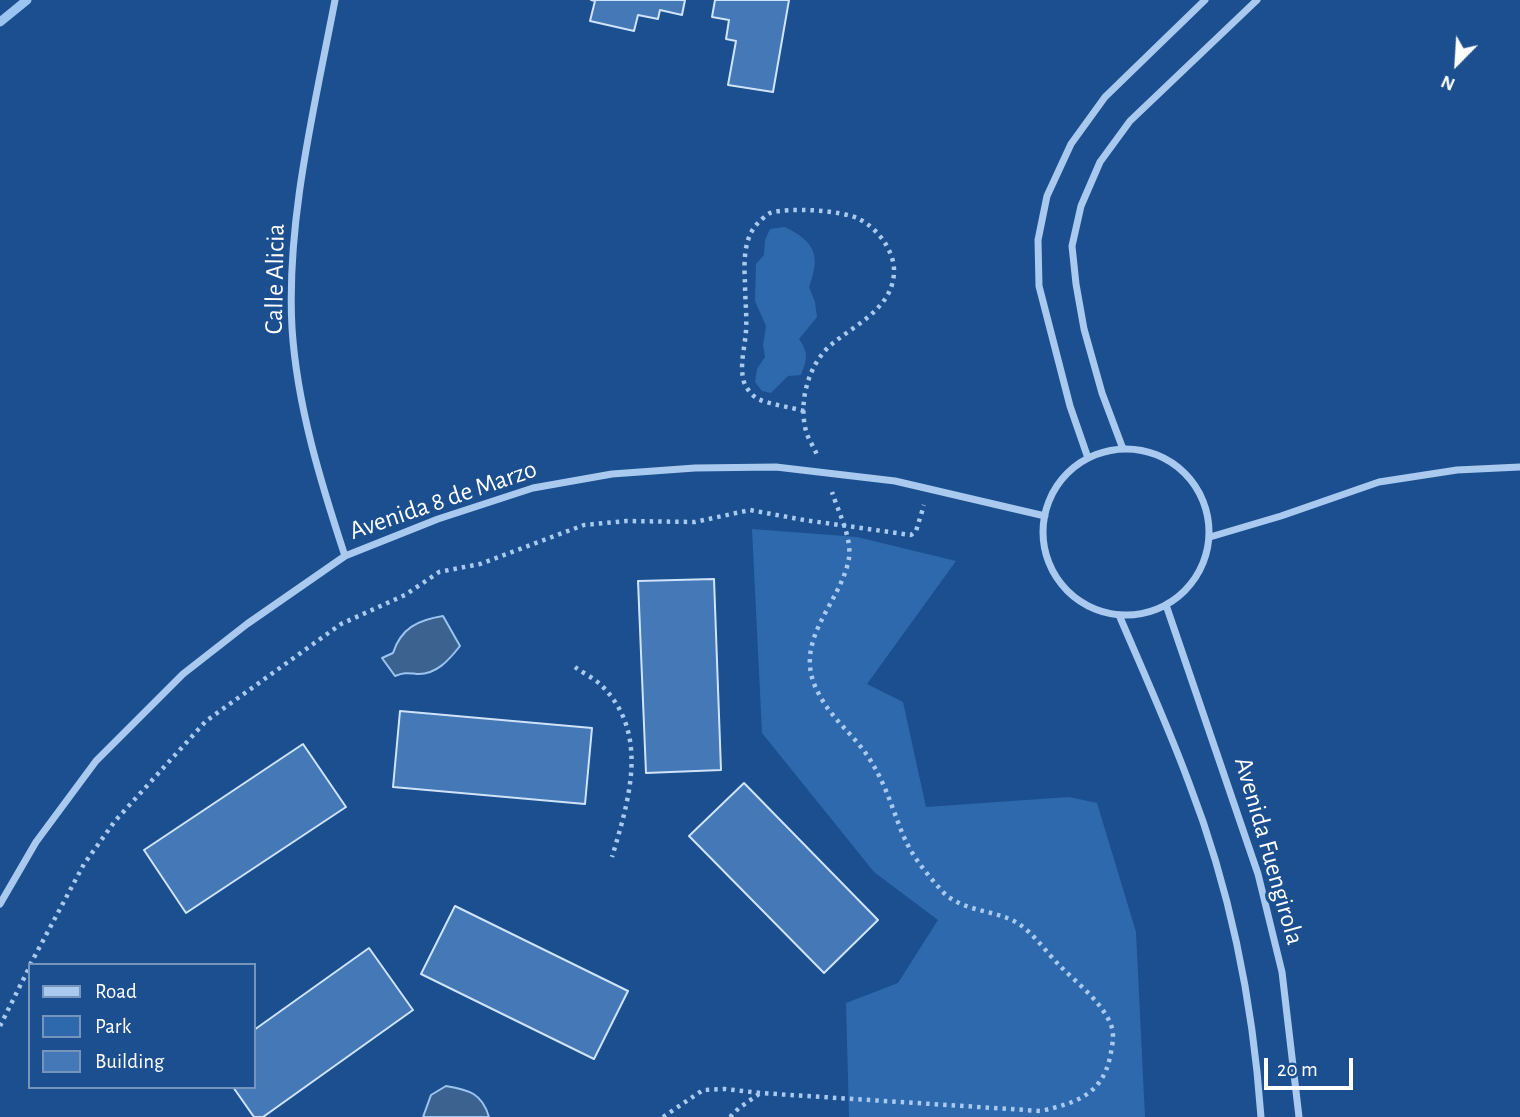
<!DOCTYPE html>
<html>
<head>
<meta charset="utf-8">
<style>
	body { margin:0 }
	#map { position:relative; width:1520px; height:1117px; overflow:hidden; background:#1b4f8f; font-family:"Alegreya Sans",sans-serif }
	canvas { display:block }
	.legend { position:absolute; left:28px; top:963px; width:228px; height:126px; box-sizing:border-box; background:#1b4f8f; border:2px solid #7695bc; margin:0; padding:9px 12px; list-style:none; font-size:21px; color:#fff }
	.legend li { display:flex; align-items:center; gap:14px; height:35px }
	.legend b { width:35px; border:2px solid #7695bc }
	.north { position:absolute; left:1422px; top:28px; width:70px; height:70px; -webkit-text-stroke:5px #1b4f8f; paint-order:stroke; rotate:204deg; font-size:19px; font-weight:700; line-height:28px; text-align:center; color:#fff }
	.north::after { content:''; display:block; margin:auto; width:24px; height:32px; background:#fff; clip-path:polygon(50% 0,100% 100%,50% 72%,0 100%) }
	.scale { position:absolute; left:1264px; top:1058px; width:89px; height:32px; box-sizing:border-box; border:4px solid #fff; border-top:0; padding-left:9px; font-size:21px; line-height:24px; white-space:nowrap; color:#fff; -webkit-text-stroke:5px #1b4f8f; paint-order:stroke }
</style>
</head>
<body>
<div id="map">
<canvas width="1520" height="1117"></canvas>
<ul class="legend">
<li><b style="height:9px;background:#a9c9ee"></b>Road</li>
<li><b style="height:19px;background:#2e69ad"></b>Park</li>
<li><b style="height:19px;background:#4478b7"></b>Building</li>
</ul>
<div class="north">N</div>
<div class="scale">20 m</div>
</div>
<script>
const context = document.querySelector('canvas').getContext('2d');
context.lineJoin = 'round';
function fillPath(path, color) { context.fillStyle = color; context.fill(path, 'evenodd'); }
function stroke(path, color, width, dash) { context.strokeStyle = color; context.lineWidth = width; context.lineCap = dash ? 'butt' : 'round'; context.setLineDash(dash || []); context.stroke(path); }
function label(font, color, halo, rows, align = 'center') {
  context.font = font + ' "Alegreya Sans",sans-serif'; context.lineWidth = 7; context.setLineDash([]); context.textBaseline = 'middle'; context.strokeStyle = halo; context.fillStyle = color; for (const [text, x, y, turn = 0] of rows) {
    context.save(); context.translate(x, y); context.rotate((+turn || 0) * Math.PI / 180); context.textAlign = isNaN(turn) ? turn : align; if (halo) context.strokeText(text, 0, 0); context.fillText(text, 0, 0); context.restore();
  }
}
const green = new Path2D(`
	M 785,227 C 815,242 821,255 809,287 L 815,302 L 817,317 L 799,339 C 809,353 807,360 801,375 L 788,376 L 771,393 L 762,391 L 755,382 L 757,369 L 765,357 L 763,345 L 766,326 L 755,301 L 756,264 L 764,255 L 765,240 L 770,229 Z
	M 752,529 L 857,537 L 956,561 L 867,684 L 903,702 L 926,807 L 1069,797 L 1097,803 L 1136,932 L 1145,1117 L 849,1117 L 846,1003 L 898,983 L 938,920 L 874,872 L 762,733 Z`);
const water = new Path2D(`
	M 443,616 L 460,646 C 449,660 436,675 417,674 C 407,673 405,672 395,676 L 382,658 L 393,653 C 401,628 418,620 443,616 Z
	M 446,1086 C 469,1090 482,1093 489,1117 L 423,1117 L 431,1095 Z`);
const stream = new Path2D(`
	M 0,22 L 27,0`);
const building = new Path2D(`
	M 591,0 L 685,0 L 682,15 L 660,10 L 658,19 L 638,15 L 634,31 L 590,21 L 595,1 Z
	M 715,0 L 789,0 L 773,92 L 728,85 L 736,41 L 726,39 L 729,20 L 712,17 Z
	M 714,579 L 721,770 L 646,773 L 638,581 Z
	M 400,711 L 592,728 L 585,804 L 393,787 Z
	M 303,744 L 346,807 L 186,913 L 144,850 Z
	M 744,783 L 878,920 L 824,973 L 689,836 Z
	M 455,906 L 628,991 L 594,1059 L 421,974 Z
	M 369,948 L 413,1010 L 263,1117 L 254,1117 L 233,1087 L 254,1087 L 254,1030 Z`);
const path = new Path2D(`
	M 804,411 C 790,407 772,405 758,399 C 751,395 744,386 743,378 C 740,363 745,346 746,331 C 747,315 745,299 745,283 C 744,264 743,238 758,223 C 761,220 766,215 770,213 C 789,207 841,210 859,219 C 877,228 893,249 894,269 C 895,307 856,324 832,344 C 809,363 798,401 806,431 C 808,439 814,447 817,455
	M 575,667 C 583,673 594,678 602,686 C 650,734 629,800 612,857
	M 30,965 L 84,864 L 115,821 L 206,721 L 341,624 L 405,595 L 439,572 L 480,564 L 584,525 L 626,521 L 695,522 L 750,510 L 804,520 L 911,535 L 916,531 L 924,505
	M 0,1026 L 30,966
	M 663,1117 L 703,1090 L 725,1089 L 760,1093 L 1041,1111 C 1075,1103 1102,1095 1110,1057 C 1112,1047 1115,1035 1111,1025 C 1102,1002 1077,983 1060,966 C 1047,953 1034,934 1019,924 C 996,909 963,913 942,891 C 926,873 910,854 901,830 C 892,807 885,784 872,763 C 858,738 833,721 820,696 C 788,642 841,605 849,558 C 852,538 838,511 832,492
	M 730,1117 L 739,1108 L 759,1094`);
const street = new Path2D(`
	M 335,0 C 315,105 286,221 292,328 C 297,406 321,483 345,556
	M 1123,449 L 1102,393 L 1084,329 L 1076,284 L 1072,246 L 1081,206 L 1100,162 L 1130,121 L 1257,0
	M1043 532a83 83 0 1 1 166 0a83 83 0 1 1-166 0Z
	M 1088,458 L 1070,406 L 1039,286 L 1038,240 L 1047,196 L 1071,144 L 1105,97 L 1205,0
	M 1210,537 L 1281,516 L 1379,482 L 1457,470 L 1520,467
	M 1166,605 L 1258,874 L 1282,972 L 1299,1117
	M 1119,615 C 1143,671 1168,726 1189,783 C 1230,889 1253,1004 1261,1117
	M 0,904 L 36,842 L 96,761 L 183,674 L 247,624 L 345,556 L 438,519 L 533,488 L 612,474 L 695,468 L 776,467 L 895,481 L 1045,516`);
const streetNames = [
	["Calle Alicia",275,279,-89],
	["Avenida 8 de Marzo",443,500,-19],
	["Avenida Fuengirola",1269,851,74]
];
fillPath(green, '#2e69ad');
fillPath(water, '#3c6290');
stroke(water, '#9cc4f0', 2);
stroke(stream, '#9cc4f0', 9);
fillPath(building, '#4478b7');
stroke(building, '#cfe3fa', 2);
stroke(path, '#a9c9ee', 4.5, [3.5, 5]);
stroke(street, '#a9c9ee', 7);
label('26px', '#fff', '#1b4f8f', streetNames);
</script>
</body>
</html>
